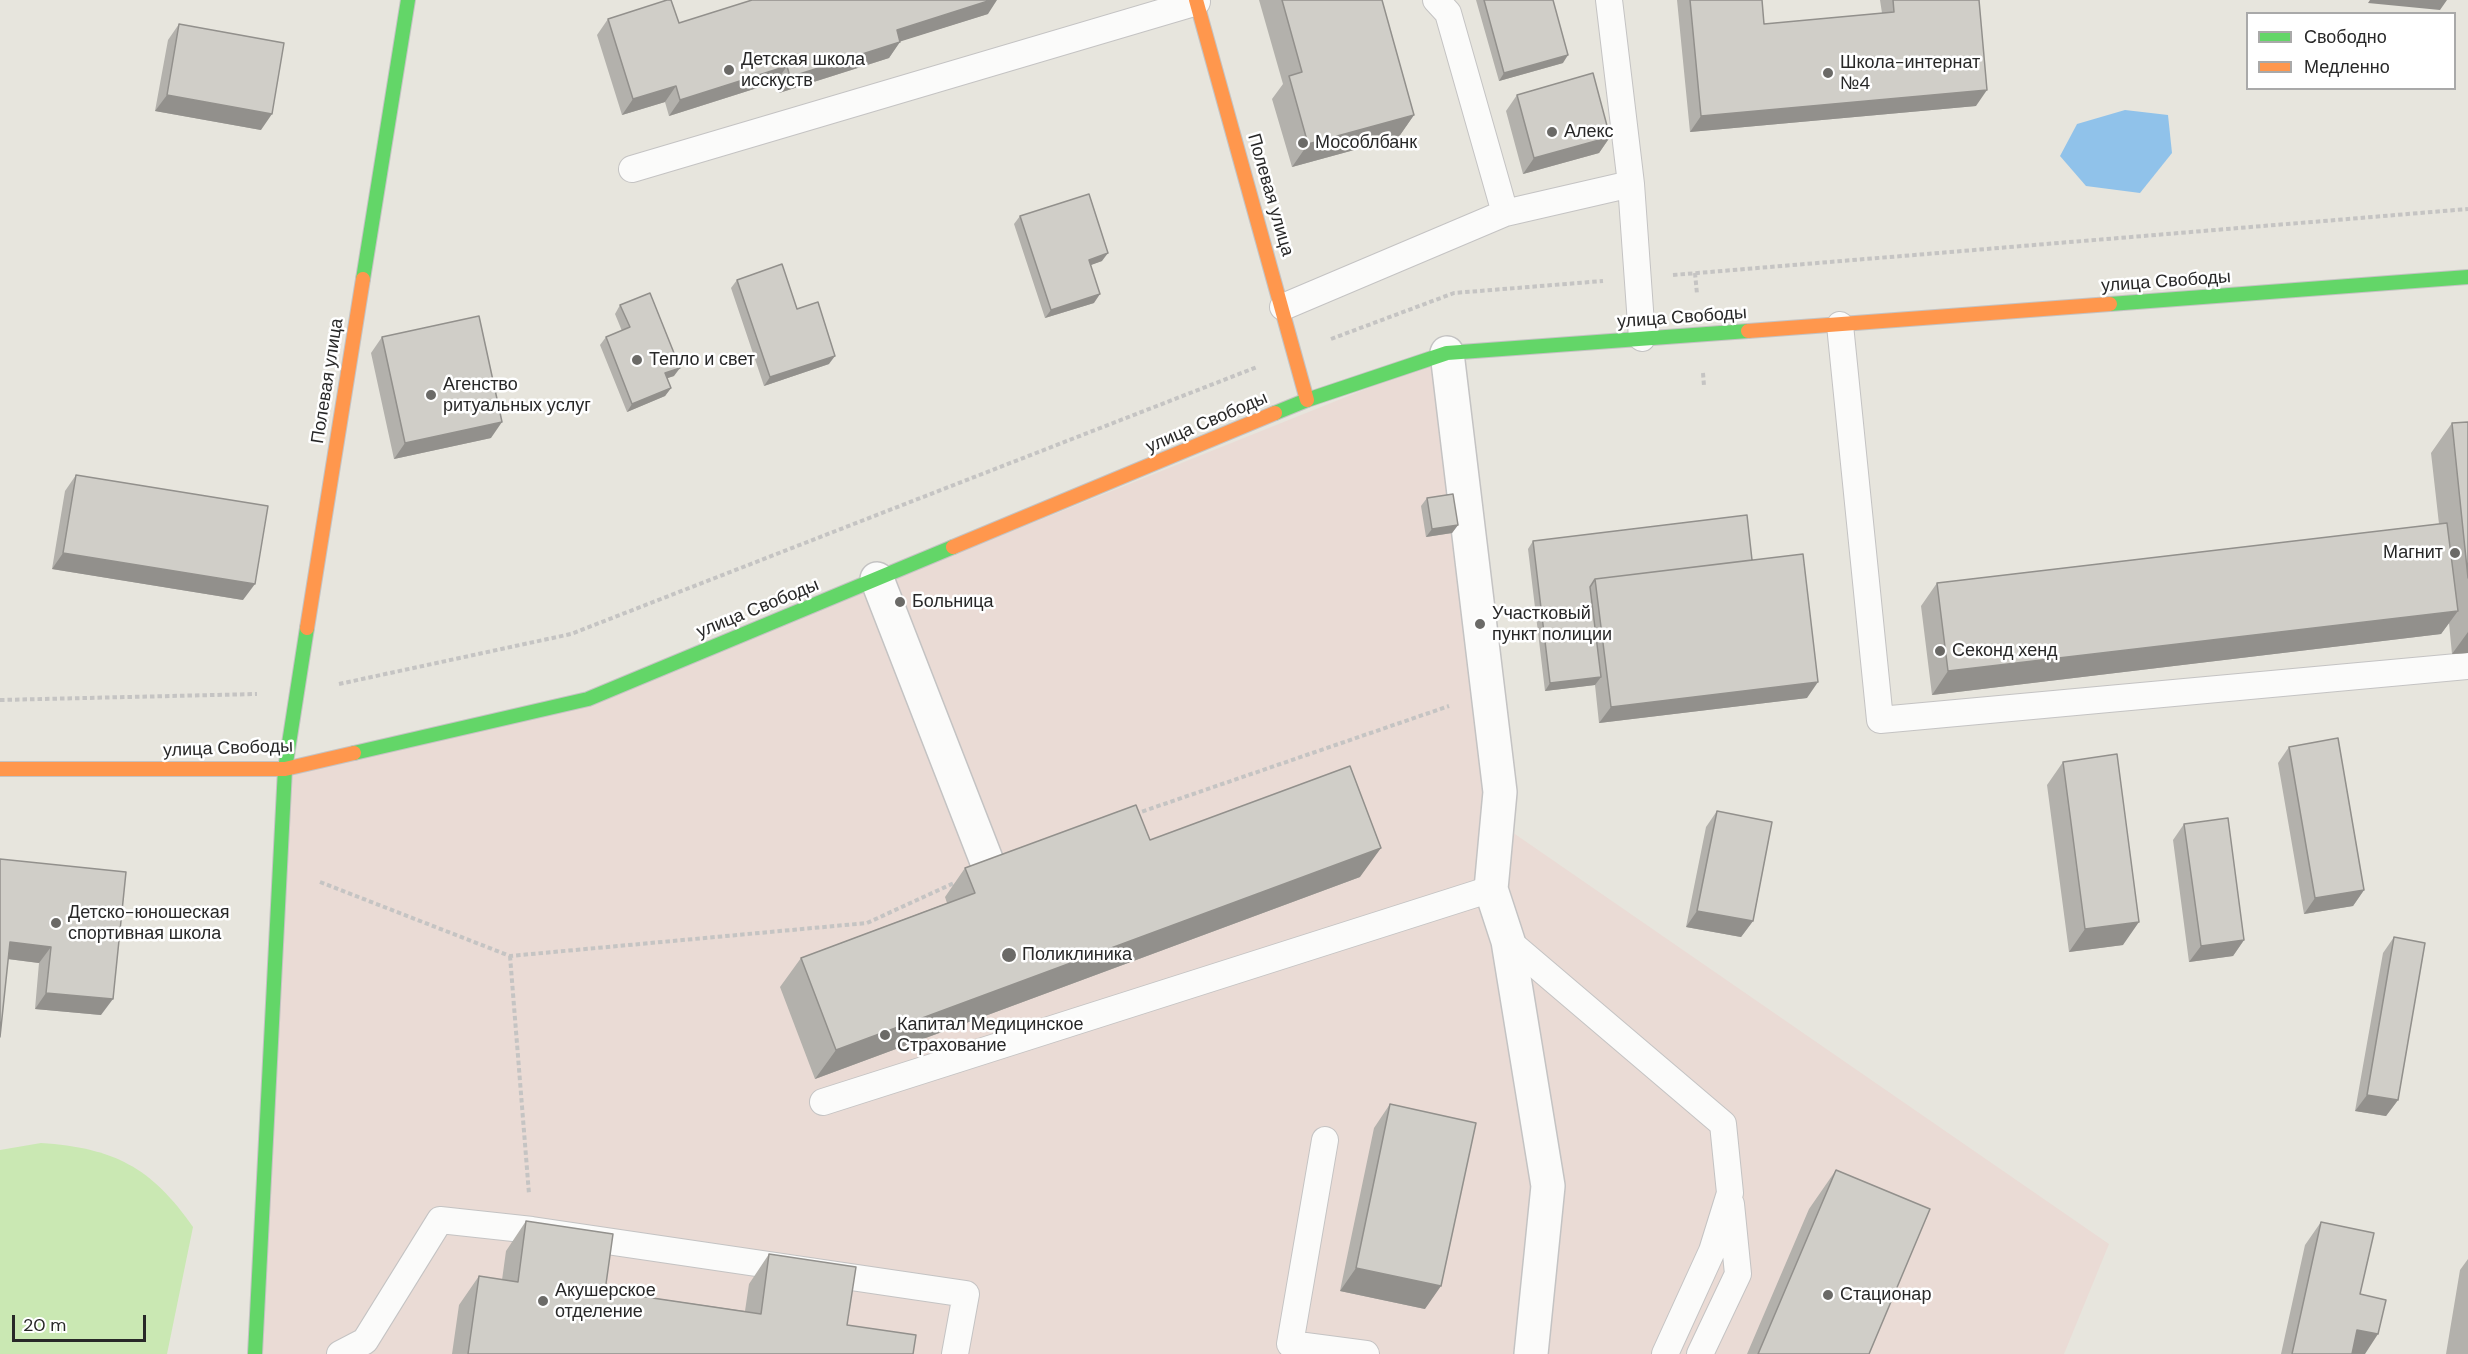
<!DOCTYPE html>
<html>
<head>
<meta charset="utf-8">
<style>
	body { margin:0 }
	#map { position:relative; width:2468px; height:1354px; overflow:hidden; background:#e7e5dd; font-family:"DM Sans",sans-serif }
	canvas { display:block }
	.legend { position:absolute; left:2246px; top:12px; width:210px; height:78px; box-sizing:border-box; background:#fff; border:2px solid #a9a9a9; margin:0; padding:8px 10px; list-style:none; font-size:18px; color:#282828 }
	.legend li { display:flex; align-items:center; gap:12px; height:30px }
	.legend b { width:30px; border:2px solid #a9a9a9 }
	.scale { position:absolute; left:12px; top:1315px; width:134px; height:27px; box-sizing:border-box; border:3px solid #282828; border-top:0; padding-left:8px; font-size:18px; line-height:21px; white-space:nowrap; color:#282828; -webkit-text-stroke:4px #fff; paint-order:stroke }
</style>
</head>
<body>
<div id="map">
<canvas width="2468" height="1354"></canvas>
<ul class="legend">
<li><b style="height:8px;background:#63d668"></b>Свободно</li>
<li><b style="height:8px;background:#ff974d"></b>Медленно</li>
</ul>
<div class="scale">20 m</div>
</div>
<script>
const context = document.querySelector('canvas').getContext('2d');
context.lineJoin = 'round';
function fillPath(path, color) { context.fillStyle = color; context.fill(path, 'evenodd'); }
function stroke(path, color, width, dash) { context.strokeStyle = color; context.lineWidth = width; context.lineCap = dash ? 'butt' : 'round'; context.setLineDash(dash || []); context.stroke(path); }
function label(font, color, halo, rows, align = 'center') {
  context.font = font + ' "DM Sans",sans-serif'; context.lineWidth = 5; context.setLineDash([]); context.textBaseline = 'middle'; context.strokeStyle = halo; context.fillStyle = color; for (const [text, x, y, turn = 0] of rows) {
    context.save(); context.translate(x, y); context.rotate((+turn || 0) * Math.PI / 180); context.textAlign = isNaN(turn) ? turn : align; if (halo) context.strokeText(text, 0, 0); context.fillText(text, 0, 0); context.restore();
  }
}
const medical = new Path2D(`
	M 1448,356 L 1512,832 L 2109,1244 L 2064,1354 L 256,1354 L 287,770 L 589,701 Z`);
const pitch = new Path2D(`
	M 41,1143 C 114,1148 151,1167 193,1227 L 167,1354 L 0,1354 L 0,1150 Z`);
const water = new Path2D(`
	M 2125,110 L 2168,115 L 2172,153 L 2140,193 L 2086,186 L 2060,156 L 2077,124 Z`);
const path = new Path2D(`
	M 1695,273 L 1697,294
	M 1673,275 L 2468,209
	M 1331,339 L 1454,293 L 1603,281
	M 1703,373 L 1704,386
	M 339,684 L 571,634 L 1257,367
	M 0,700 L 257,694
	M 1135,814 L 1449,706
	M 320,882 L 510,956 L 867,923 L 954,883
	M 510,956 L 529,1194`);
const lane = new Path2D(`
	M 1436,0 L 1448,13 L 1505,213
	M 1609,0 L 1631,184 L 1642,338
	M 632,169 L 1197,2
	M 1283,307 L 1505,213 L 1631,184
	M 1840,325 L 1880,720 L 2468,666
	M 1508,941 L 1723,1124 L 1730,1193 L 1712,1251 L 1665,1354
	M 823,1102 L 1491,889
	M 1325,1140 L 1290,1344 L 1366,1354
	M 340,1354 L 365,1341 L 440,1220 L 532,1230 L 966,1294 L 955,1354
	M 1700,1354 L 1738,1274 L 1731,1204`);
const street = new Path2D(`
	M 1447,353 L 1500,792 L 1491,889 L 1508,941 L 1548,1186 L 1531,1354
	M 877,579 L 989,867`);
const fast = new Path2D(`
	M 363,279 L 408,0
	M 2110,304 L 2468,277
	M 1275,413 L 1307,400 L 1447,353 L 1748,331
	M 354,753 L 588,699 L 953,547
	M 255,1354 L 285,769 L 307,628`);
const slow = new Path2D(`
	M 1196,0 L 1307,400
	M 1748,331 L 2110,304
	M 953,547 L 1275,413
	M 307,628 L 363,279
	M 0,769 L 285,769 L 354,753`);
const wall = new Path2D(`
	M 1259,0 L 1382,0 L 1414,115 L 1398,138 L 1292,167 L 1272,99 L 1283,84 Z
	M 1476,0 L 1553,0 L 1563,63 L 1499,81 Z
	M 1677,0 L 1762,0 L 1764,24 L 1882,13 L 1880,0 L 1979,0 L 1976,106 L 1690,132 Z
	M 988,14 L 900,41 L 889,58 L 779,93 L 776,82 L 669,116 L 665,102 L 622,115 L 597,35 L 608,19 L 679,23 Z
	M 179,24 L 261,130 L 155,111 L 168,40 Z
	M 1517,95 L 1610,137 L 1599,153 L 1523,174 L 1506,111 Z
	M 1020,216 L 1102,261 L 1090,265 L 1094,303 L 1045,318 L 1014,224 Z
	M 737,280 L 797,309 L 829,364 L 764,386 L 731,288 Z
	M 620,305 L 674,376 L 667,378 L 671,388 L 665,396 L 627,412 L 600,345 L 606,337 L 622,331 L 615,314 Z
	M 382,337 L 491,438 L 394,459 L 371,353 Z
	M 2468,422 L 2468,653 L 2452,654 L 2449,623 L 2441,634 L 1932,695 L 1921,606 L 1937,583 L 2439,524 L 2431,453 L 2452,423 Z
	M 76,475 L 243,600 L 52,569 L 65,491 Z
	M 1427,498 L 1458,525 L 1452,533 L 1426,537 L 1421,506 Z
	M 1533,541 L 1752,560 L 1807,698 L 1599,723 L 1595,685 L 1545,691 L 1528,549 Z
	M 2289,747 L 2364,890 L 2353,906 L 2304,914 L 2278,763 Z
	M 2063,762 L 2123,945 L 2069,952 L 2047,785 Z
	M 1717,811 L 1753,921 L 1741,937 L 1686,927 L 1706,827 Z
	M 2184,824 L 2244,940 L 2233,956 L 2189,962 L 2173,840 Z
	M 1150,840 L 1360,877 L 815,1079 L 780,987 L 801,958 L 947,903 L 945,897 L 965,868 Z
	M 0,859 L 101,1015 L 35,1009 L 39,963 L 8,959 Z
	M 2394,937 L 2398,1100 L 2386,1116 L 2355,1111 L 2383,953 Z
	M 1390,1104 L 1425,1309 L 1340,1291 L 1374,1128 Z
	M 1836,1170 L 1869,1354 L 1747,1354 L 1809,1209 Z
	M 526,1221 L 605,1291 L 745,1311 L 749,1284 L 769,1254 L 847,1325 L 913,1354 L 452,1354 L 459,1305 L 479,1276 L 502,1280 L 506,1251 Z
	M 2321,1222 L 2360,1294 L 2365,1354 L 2281,1354 L 2305,1245 Z
	M 2468,1259 L 2468,1354 L 2446,1354 L 2460,1270 Z`);
const shadedWall = new Path2D(`
	M 991,0 L 997,0 L 988,14 L 886,46 L 897,30 Z
	M 2370,0 L 2447,0 L 2440,10 L 2368,3 Z
	M 900,42 L 889,58 L 779,93 L 790,77 Z
	M 1568,55 L 1563,63 L 1499,81 L 1504,73 Z
	M 787,66 L 776,82 L 669,116 L 680,100 Z
	M 676,86 L 665,102 L 622,115 L 633,99 Z
	M 1987,90 L 1976,106 L 1690,132 L 1701,116 Z
	M 167,95 L 272,114 L 261,130 L 155,111 Z
	M 1414,115 L 1398,138 L 1292,167 L 1308,144 Z
	M 1610,137 L 1599,153 L 1523,174 L 1534,158 Z
	M 1108,253 L 1102,261 L 1083,268 L 1089,260 Z
	M 1100,294 L 1094,303 L 1045,318 L 1051,310 Z
	M 835,356 L 829,364 L 764,386 L 770,377 Z
	M 680,368 L 674,376 L 659,381 L 665,373 Z
	M 671,388 L 665,396 L 627,412 L 632,404 Z
	M 502,422 L 491,438 L 394,459 L 405,443 Z
	M 1458,525 L 1452,533 L 1426,537 L 1432,529 Z
	M 63,553 L 255,584 L 243,600 L 52,569 Z
	M 2458,611 L 2441,634 L 1932,695 L 1948,671 Z
	M 2468,632 L 2468,653 L 2452,654 Z
	M 1601,677 L 1595,685 L 1545,691 L 1550,683 Z
	M 1818,682 L 1807,698 L 1599,723 L 1611,707 Z
	M 1381,848 L 1360,877 L 815,1079 L 836,1050 Z
	M 2364,890 L 2353,906 L 2304,914 L 2315,898 Z
	M 1697,911 L 1753,921 L 1741,937 L 1686,927 Z
	M 2139,922 L 2123,945 L 2069,952 L 2085,929 Z
	M 2244,940 L 2233,956 L 2189,962 L 2201,946 Z
	M 10,942 L 51,947 L 39,963 L 0,958 Z
	M 46,993 L 113,999 L 101,1015 L 35,1009 Z
	M 2367,1095 L 2398,1100 L 2386,1116 L 2355,1111 Z
	M 1356,1268 L 1441,1286 L 1425,1309 L 1340,1291 Z
	M 2357,1330 L 2378,1334 L 2365,1354 L 2347,1354 Z`);
const building = new Path2D(`
	M 667,0 L 671,0 L 679,23 L 752,0 L 991,0 L 897,30 L 900,42 L 790,77 L 787,66 L 680,100 L 676,86 L 633,99 L 608,19 Z
	M 1282,0 L 1382,0 L 1414,115 L 1308,144 L 1289,76 L 1302,72 Z
	M 1484,0 L 1553,0 L 1568,55 L 1504,73 Z
	M 1690,0 L 1762,0 L 1764,24 L 1894,12 L 1893,0 L 1979,0 L 1987,90 L 1701,116 Z
	M 179,24 L 284,43 L 272,114 L 167,95 Z
	M 1593,73 L 1610,137 L 1534,158 L 1517,95 Z
	M 1089,194 L 1108,253 L 1089,260 L 1100,294 L 1051,310 L 1020,216 Z
	M 782,264 L 797,309 L 818,302 L 835,356 L 770,377 L 737,280 Z
	M 650,293 L 680,368 L 665,373 L 671,388 L 632,404 L 606,337 L 630,327 L 620,305 Z
	M 479,316 L 502,422 L 405,443 L 382,337 Z
	M 2468,422 L 2468,578 L 2452,423 Z
	M 76,475 L 268,506 L 255,584 L 63,553 Z
	M 1453,494 L 1458,525 L 1432,529 L 1427,498 Z
	M 1747,515 L 1752,560 L 1595,579 L 1590,587 L 1601,677 L 1550,683 L 1533,541 Z
	M 2447,523 L 2458,611 L 1948,671 L 1937,583 Z
	M 1803,554 L 1818,682 L 1611,707 L 1595,579 Z
	M 2338,738 L 2364,890 L 2315,898 L 2289,747 Z
	M 2117,754 L 2139,922 L 2085,929 L 2063,762 Z
	M 1350,766 L 1381,848 L 836,1050 L 801,958 L 975,893 L 965,868 L 1136,805 L 1150,840 Z
	M 1717,811 L 1772,822 L 1753,921 L 1697,911 Z
	M 2228,818 L 2244,940 L 2201,946 L 2184,824 Z
	M 0,859 L 126,872 L 113,999 L 46,993 L 51,947 L 10,942 L 0,1037 Z
	M 2394,937 L 2425,943 L 2398,1100 L 2367,1095 Z
	M 1390,1104 L 1476,1123 L 1441,1286 L 1356,1268 Z
	M 1836,1170 L 1930,1209 L 1869,1354 L 1758,1354 Z
	M 526,1221 L 613,1234 L 605,1291 L 761,1314 L 769,1254 L 856,1267 L 847,1325 L 916,1335 L 913,1354 L 468,1354 L 479,1276 L 518,1282 Z
	M 2321,1222 L 2374,1233 L 2360,1294 L 2386,1300 L 2378,1334 L 2357,1330 L 2352,1354 L 2292,1354 Z`);
const markers = [
	[729,70,6,"#6b6a67"],
	[1828,73,6,"#6b6a67"],
	[1552,132,6,"#6b6a67"],
	[1303,143,6,"#6b6a67"],
	[637,360,6,"#6b6a67"],
	[431,395,6,"#6b6a67"],
	[2455,553,6,"#6b6a67"],
	[900,602,6,"#6b6a67"],
	[1480,624,6,"#6b6a67"],
	[1940,651,6,"#6b6a67"],
	[56,923,6,"#6b6a67"],
	[1009,955,8,"#6b6a67"],
	[885,1035,6,"#6b6a67"],
	[1828,1295,6,"#6b6a67"],
	[543,1301,6,"#6b6a67"]
];
const poiNames = [
	["Детская школа",741,60],
	["исскуств",741,81],
	["Школа-интернат",1840,63],
	["№4",1840,84],
	["Алекс",1564,132],
	["Мособлбанк",1315,143],
	["Тепло и свет",649,360],
	["Агенство",443,385],
	["ритуальных услуг",443,406],
	["Магнит",2443,553,"right"],
	["Больница",912,602],
	["Участковый",1492,614],
	["пункт полиции",1492,635],
	["Секонд хенд",1952,651],
	["Детско-юношеская",68,913],
	["спортивная школа",68,934],
	["Поликлиника",1022,955],
	["Капитал Медицинское",897,1025],
	["Страхование",897,1046],
	["Акушерское",555,1291],
	["отделение",555,1312],
	["Стационар",1840,1295]
];
const streetNames = [
	["Полевая улица",1270,195,74],
	["улица Свободы",2166,282,-4],
	["улица Свободы",1682,318,-4],
	["Полевая улица",328,381,-81],
	["улица Свободы",1207,423,-23],
	["улица Свободы",758,609,-22],
	["улица Свободы",228,749,-2]
];
fillPath(medical, '#eadbd5');
fillPath(pitch, '#cae8b3');
fillPath(water, '#90c2ea');
stroke(lane, '#c4c3c3', 28);
stroke(street, '#c4c3c3', 36);
stroke(fast, '#c4c3c3', 16);
stroke(slow, '#c4c3c3', 16);
stroke(path, '#c5c4c3', 4, [4.5, 3]);
stroke(lane, '#fbfbfa', 26);
stroke(street, '#fbfbfa', 33);
stroke(fast, '#63d668', 14);
stroke(slow, '#ff974d', 14);
fillPath(wall, '#b3b1ac');
fillPath(shadedWall, '#92908c');
fillPath(building, '#d0cec8');
stroke(building, '#92908c', 1.5);
for (const [x, y, r, color] of markers) { const dot = new Path2D(); dot.arc(x, y, r, 0, 2 * Math.PI); context.fillStyle = color; context.fill(dot); stroke(dot, '#fff', 2); }
label('18px', '#282828', '#fff', poiNames, 'left');
label('18px', '#282828', '#fff', streetNames);
</script>
</body>
</html>
